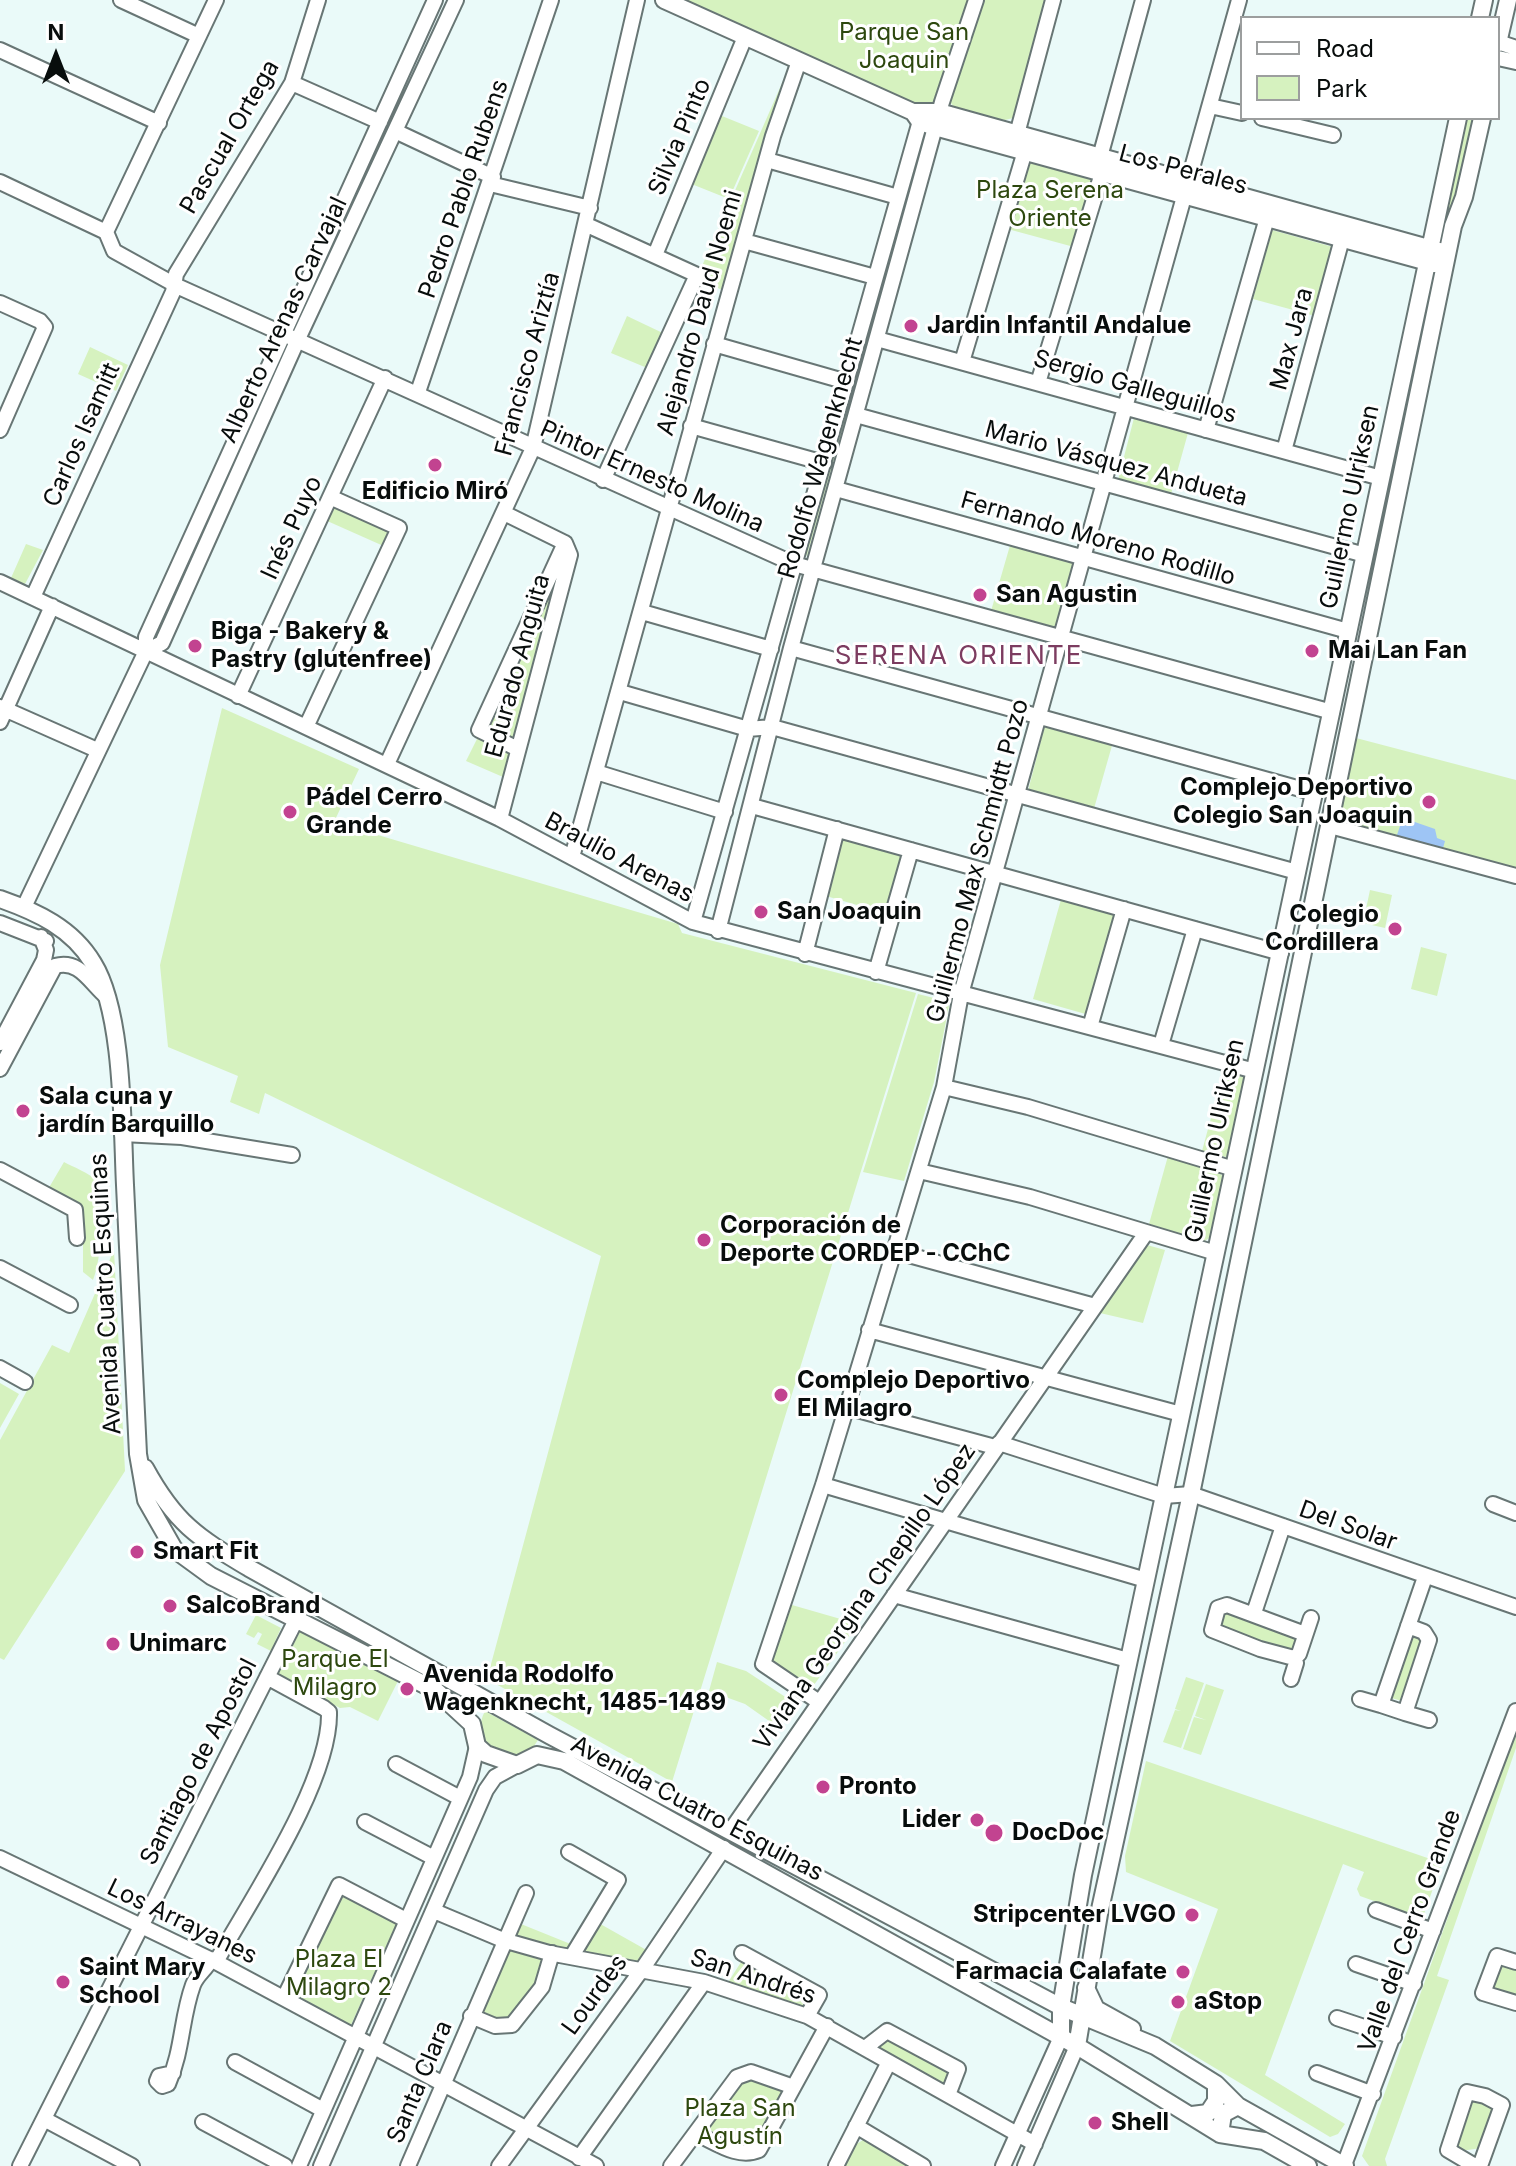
<!DOCTYPE html>
<html>
<head>
<meta charset="utf-8">
<style>
	body { margin:0 }
	#map { position:relative; width:1516px; height:2166px; overflow:hidden; background:#eafaf9; font-family:Inter,sans-serif }
	canvas { display:block }
	.legend { position:absolute; left:1240px; top:16px; width:260px; height:104px; box-sizing:border-box; background:#fff; border:2px solid #9c9e9e; margin:0; padding:10px 14px; list-style:none; font-size:24px; color:#080d0c }
	.legend li { display:flex; align-items:center; gap:16px; height:40px }
	.legend b { width:40px; border:2px solid #9c9e9e }
	.north { position:absolute; left:16px; top:16px; width:80px; height:80px; -webkit-text-stroke:6px #fff; paint-order:stroke; rotate:0deg; font-size:22px; font-weight:700; line-height:32px; text-align:center; color:#080d0c }
	.north::after { content:''; display:block; margin:auto; width:28px; height:36px; background:#080d0c; clip-path:polygon(50% 0,100% 100%,50% 72%,0 100%) }
</style>
</head>
<body>
<div id="map">
<canvas width="1516" height="2166"></canvas>
<ul class="legend">
<li><b style="height:10px;background:#fff"></b>Road</li>
<li><b style="height:22px;background:#d6f2bf"></b>Park</li>
</ul>
<div class="north">N</div>
</div>
<script>
const context = document.querySelector('canvas').getContext('2d');
context.lineJoin = 'round';
function fillPath(path, color) { context.fillStyle = color; context.fill(path, 'evenodd'); }
function stroke(path, color, width, dash) { context.strokeStyle = color; context.lineWidth = width; context.lineCap = dash ? 'butt' : 'round'; context.setLineDash(dash || []); context.stroke(path); }
function label(font, color, halo, rows, align = 'center') {
  context.font = font + ' Inter,sans-serif'; context.lineWidth = 6; context.setLineDash([]); context.textBaseline = 'middle'; context.strokeStyle = halo; context.fillStyle = color; for (const [text, x, y, turn = 0] of rows) {
    context.save(); context.translate(x, y); context.rotate((+turn || 0) * Math.PI / 180); context.textAlign = isNaN(turn) ? turn : align; if (halo) context.strokeText(text, 0, 0); context.fillText(text, 0, 0); context.restore();
  }
}
const green = new Path2D(`
	M 686,0 L 969,0 L 935,103 L 919,105 Z
	M 983,0 L 1045,0 L 1013,118 L 1005,120 L 956,109 L 949,101 Z
	M 786,74 L 722,290 L 708,283 L 712,271 L 702,266 Z
	M 717,114 L 759,131 L 729,199 L 689,183 Z
	M 1464,118 L 1475,118 L 1461,182 L 1437,248 Z
	M 923,131 L 925,134 L 807,556 L 804,553 Z
	M 1026,162 L 1095,179 L 1074,247 L 1004,228 Z
	M 1272,230 L 1333,247 L 1315,316 L 1253,299 Z
	M 627,316 L 667,335 L 652,370 L 611,353 Z
	M 90,347 L 128,365 L 116,391 L 78,374 Z
	M 1134,418 L 1188,433 L 1171,494 L 1118,480 Z
	M 333,503 L 395,531 L 388,548 L 325,520 Z
	M 1011,542 L 1074,561 L 1056,628 L 991,611 Z
	M 26,544 L 43,550 L 25,584 L 11,578 Z
	M 565,550 L 516,745 L 483,729 Z
	M 222,708 L 359,769 L 334,822 L 678,924 L 682,933 L 916,993 L 672,1782 L 487,1679 L 601,1256 L 265,1093 L 259,1114 L 230,1102 L 238,1076 L 168,1047 L 160,965 Z
	M 1045,725 L 1113,742 L 1093,812 L 1028,791 Z
	M 478,737 L 512,753 L 503,777 L 466,761 Z
	M 1356,738 L 1516,780 L 1516,872 L 1338,824 Z
	M 841,836 L 904,853 L 888,914 L 826,896 Z
	M 1370,890 L 1392,895 L 1385,928 L 1363,923 Z
	M 1062,896 L 1118,912 L 1089,1015 L 1033,999 Z
	M 1421,947 L 1447,954 L 1437,996 L 1411,989 Z
	M 918,994 L 946,1001 L 949,1006 L 934,1082 L 904,1181 L 863,1172 Z
	M 1224,1070 L 1245,1078 L 1247,1085 L 1231,1154 L 1226,1157 L 1202,1151 Z
	M 1168,1156 L 1218,1172 L 1225,1178 L 1212,1236 L 1205,1241 L 1149,1224 Z
	M 64,1162 C 73,1167 90,1173 96,1181 C 107,1199 101,1261 93,1280 L 83,1272 L 83,1211 L 78,1205 L 47,1191 Z
	M 1147,1245 L 1165,1250 L 1143,1323 L 1100,1313 Z
	M 114,1250 L 125,1471 L 4,1660 L 0,1658 L 0,1440 L 52,1345 L 69,1353 Z
	M 0,1383 L 19,1394 L 0,1428 Z
	M 785,1603 L 858,1624 L 811,1689 L 774,1664 L 771,1656 Z
	M 1225,1610 L 1303,1639 L 1296,1654 L 1220,1626 Z
	M 256,1615 L 281,1628 L 271,1651 L 257,1644 L 262,1634 L 258,1632 L 254,1638 L 246,1634 Z
	M 303,1626 L 400,1677 L 378,1721 L 350,1707 L 340,1708 L 277,1675 Z
	M 1409,1634 L 1424,1642 L 1402,1701 L 1388,1697 Z
	M 717,1662 L 746,1671 L 796,1704 L 779,1728 L 745,1704 L 709,1691 Z
	M 1186,1677 L 1204,1683 L 1181,1748 L 1163,1742 L 1175,1710 L 1181,1711 L 1175,1709 Z
	M 1206,1684 L 1224,1690 L 1201,1755 L 1183,1749 L 1194,1717 L 1206,1720 L 1195,1716 Z
	M 485,1711 L 538,1740 L 532,1749 L 519,1756 C 493,1756 471,1737 485,1711 Z
	M 1516,1728 L 1516,1748 L 1437,1976 L 1449,1980 L 1385,2159 L 1387,2166 L 1369,2166 L 1362,2156 Z
	M 1146,1761 L 1442,1863 L 1424,1914 L 1416,1916 L 1360,1896 L 1357,1889 L 1364,1872 L 1343,1864 L 1265,2075 L 1345,2124 L 1338,2134 L 1330,2137 L 1170,2041 L 1218,1909 L 1126,1872 L 1125,1856 Z
	M 342,1894 L 398,1920 L 351,2025 L 296,1995 Z
	M 595,1921 L 650,1952 L 641,1965 L 577,1953 Z
	M 516,1922 L 573,1945 L 570,1951 L 509,1937 Z
	M 506,1945 L 548,1957 L 538,1985 L 510,2021 L 496,2022 L 477,2014 Z
	M 743,1959 L 813,1997 L 805,2011 L 727,1984 Z
	M 1502,1962 L 1516,1967 L 1516,1997 L 1493,1988 Z
	M 887,2034 L 954,2070 L 947,2089 L 870,2047 Z
	M 751,2075 L 787,2088 L 757,2147 L 748,2151 L 702,2133 L 739,2080 Z
	M 1476,2099 L 1491,2104 L 1493,2113 L 1481,2148 L 1461,2151 L 1457,2144 L 1469,2101 Z
	M 863,2140 L 905,2161 L 908,2166 L 842,2166 L 853,2146 Z`);
const water = new Path2D(`
	M 1409,820 L 1435,829 L 1437,838 L 1445,841 L 1443,848 L 1400,840 L 1397,835 L 1401,823 Z`);
const minor = new Path2D(`
	M 121,0 L 199,36
	M 1498,42 L 1516,48
	M 0,50 L 159,123
	M 1498,58 L 1516,62
	M 292,83 L 380,122
	M 1210,106 L 1242,113
	M 1262,118 L 1333,135
	M 395,131 L 493,177
	M 1017,134 L 1053,0
	M 1100,157 L 1143,0
	M 767,160 L 898,197
	M 0,182 L 106,232 L 114,251 L 179,287 L 794,564 L 1332,712
	M 490,184 L 590,208
	M 587,225 L 697,275 L 603,480
	M 106,232 L 216,0
	M 744,241 L 875,277
	M 655,255 L 745,37
	M 0,303 L 40,321 L 45,327 L 0,430
	M 877,339 L 1381,478
	M 714,344 L 847,382
	M 962,362 L 1025,151
	M 1038,383 L 1102,173
	M 418,392 L 551,0
	M 856,415 L 1365,555
	M 691,426 L 824,463
	M 1206,430 L 1267,218
	M 1284,451 L 1342,239
	M 836,489 L 1348,631
	M 0,582 L 500,819 L 693,922 L 1255,1071
	M 33,597 L 173,292 L 176,274 L 292,83 L 318,0
	M 642,612 L 771,649
	M 791,648 L 1315,793
	M 146,651 L 162,643 L 298,339 L 456,0
	M 620,692 L 748,729 L 772,727 L 1297,872
	M 238,696 L 385,378
	M 0,707 L 97,750
	M 0,722 L 52,606
	M 306,727 L 399,528 L 330,497
	M 518,749 L 479,730 L 565,543
	M 387,764 L 533,448 L 637,0
	M 596,772 L 725,812
	M 752,806 L 1281,953
	M 500,819 L 570,555 L 565,543 L 506,514
	M 1330,826 L 1516,876
	M 572,857 L 773,136 L 799,61
	M 24,907 L 146,651 L 146,637 L 435,0
	M 693,922 L 922,114
	M 0,923 L 46,941
	M 718,931 L 791,648 L 942,102 L 976,0
	M 805,954 L 837,829
	M 876,972 L 911,850
	M 1090,1027 L 1124,909
	M 0,1043 L 44,960 L 46,950 L 41,937
	M 1161,1045 L 1195,929
	M 0,1069 L 55,966 C 80,959 90,983 107,997
	M 944,1087 L 1028,1107 L 1234,1169
	M 122,1134 L 182,1137 L 292,1155
	M 0,1170 L 75,1210 L 77,1238
	M 919,1171 L 1030,1197 L 1216,1253
	M 894,1251 L 1095,1306
	M 0,1268 L 70,1305
	M 869,1330 L 1181,1414
	M 0,1368 L 25,1382
	M 846,1407 L 995,1447
	M 999,1443 L 1164,1496 L 1191,1494 L 1516,1607
	M 823,1485 L 1146,1580
	M 1493,1504 L 1516,1513
	M 894,1595 L 1128,1660
	M 1254,1613 L 1283,1526
	M 1408,1626 L 1424,1632 L 1429,1640 L 1405,1713 L 1381,1705 L 1425,1577
	M 1294,1658 L 1260,1649 L 1212,1630 L 1218,1608 L 1227,1605 L 1305,1634
	M 1294,1658 L 1299,1654 L 1311,1618
	M 1291,1679 L 1296,1663 L 1294,1658
	M 1360,1699 L 1381,1705
	M 819,1702 L 763,1664 L 823,1485 L 944,1087 L 961,994 L 1239,0
	M 1405,1713 L 1429,1720
	M 396,1764 L 460,1798
	M 365,1822 L 434,1858
	M 731,1830 L 1146,1233
	M 569,1852 L 618,1880 L 572,1956
	M 0,1858 L 216,1962 L 596,2166
	M 1376,1910 L 1433,1931
	M 434,1911 L 503,1940 L 549,1953 L 704,1982 L 807,2016 L 1035,2144
	M 742,1953 L 819,1995 L 807,2016
	M 216,1962 C 251,1899 331,1781 329,1712 L 324,1708 L 267,1677
	M 1516,1962 L 1497,1956 L 1483,1993 L 1516,2003
	M 1356,1964 L 1414,1984
	M 284,1998 L 339,1885 L 406,1920
	M 471,2016 L 495,2026 L 512,2025 L 542,1987 L 552,1953
	M 1337,2018 L 1394,2037
	M 865,2048 L 887,2031 L 958,2069 L 948,2095
	M 235,2062 L 323,2110
	M 173,2073 L 159,2076 L 157,2081 L 162,2086 L 168,2084 C 183,2050 181,2018 193,1985 C 197,1974 206,1970 211,1959
	M 1317,2073 L 1373,2094
	M 44,2119 L 132,2166
	M 203,2122 L 285,2166
	M 856,2126 L 923,2166
	M 697,2134 C 717,2143 738,2159 759,2150 L 827,2026
	M 579,2158 L 704,1982
	M 1344,2165 L 1516,1711
	M 20,2166 L 297,1618
	M 299,2166 L 470,1777 L 477,1746
	M 321,2166 L 486,1790 L 495,1777 L 517,1765
	M 408,2166 L 526,1893
	M 499,2166 L 643,1968 L 724,1848
	M 671,2166 L 737,2077 L 751,2072 L 791,2086
	M 836,2166 L 889,2062
	M 1003,2166 L 1061,2037
	M 1025,2166 L 1077,2046
	M 1475,2166 L 1448,2150 L 1467,2092 L 1485,2096 L 1502,2105 L 1480,2166`);
const major = new Path2D(`
	M 664,0 L 913,112 L 939,112 L 1439,251
	M 1480,18 L 1484,0
	M 1498,43 L 1508,0
	M 913,112 L 920,122 L 935,127 L 1435,264
	M 0,899 C 37,912 72,928 93,963 C 124,1013 122,1126 125,1185 C 129,1275 134,1364 138,1454 L 146,1500 L 174,1549 L 211,1576 L 435,1690 L 472,1724 L 477,1746 L 486,1754 L 517,1765 L 537,1755 L 564,1761 L 1077,2046 L 1220,2134 L 1264,2141 L 1308,2166
	M 145,1468 C 175,1523 197,1537 249,1568 L 549,1735 L 1061,2007 L 1155,2046 L 1216,2084 L 1238,2106 L 1345,2166
	M 1086,1988 L 1096,2009 L 1132,2029
	M 1061,2037 L 1061,2007 L 1083,1875 L 1458,118
	M 1077,2046 L 1099,1914 L 1191,1494 L 1453,226 L 1464,197 L 1482,118
	M 1192,2115 L 1208,2113 L 1216,2101 L 1216,2084
	M 1220,2134 L 1223,2114 L 1238,2106`);
const markers = [
	[911,326,8,"#c24390"],
	[435,465,8,"#c24390"],
	[980,595,8,"#c24390"],
	[195,646,8,"#c24390"],
	[1312,651,8,"#c24390"],
	[1429,802,8,"#c24390"],
	[290,812,8,"#c24390"],
	[761,912,8,"#c24390"],
	[1395,929,8,"#c24390"],
	[23,1111,8,"#c24390"],
	[704,1240,8,"#c24390"],
	[781,1395,8,"#c24390"],
	[137,1552,8,"#c24390"],
	[170,1606,8,"#c24390"],
	[113,1644,8,"#c24390"],
	[407,1689,8,"#c24390"],
	[823,1787,8,"#c24390"],
	[977,1820,8,"#c24390"],
	[994,1833,10,"#c24390"],
	[1192,1915,8,"#c24390"],
	[1183,1972,8,"#c24390"],
	[63,1982,8,"#c24390"],
	[1178,2002,8,"#c24390"],
	[1095,2123,8,"#c24390"]
];
const parkNames = [
	["Parque San",904,33],
	["Joaquin",904,61],
	["Plaza Serena",1050,191],
	["Oriente",1050,219],
	["Parque El",335,1660],
	["Milagro",335,1688],
	["Plaza El",339,1960],
	["Milagro 2",339,1988],
	["Plaza San",740,2109],
	["Agustín",740,2137]
];
const streetNames = [
	["Pascual Ortega",230,137,-60],
	["Silvia Pinto",680,137,-67],
	["Los Perales",1183,170,15],
	["Pedro Pablo Rubens",464,189,-71],
	["Alejandro Daud Noemi",700,313,-74],
	["Alberto Arenas Carvajal",284,320,-65],
	["Max Jara",1292,339,-75],
	["Francisco Ariztía",528,364,-75],
	["Sergio Galleguillos",1135,387,16],
	["Carlos Isamitt",82,435,-66],
	["Rodolfo Wagenknecht",821,458,-74],
	["Mario Vásquez Andueta",1116,464,15],
	["Pintor Ernesto Molina",652,477,24],
	["Guillermo Ulriksen",1350,507,-78],
	["Inés Puyo",292,528,-65],
	["Fernando Moreno Rodillo",1098,539,16],
	["Edurado Anguita",518,666,-75],
	["Braulio Arenas",619,858,28],
	["Guillermo Max Schmidtt Pozo",978,861,-75],
	["Guillermo Ulriksen",1215,1141,-78],
	["Avenida Cuatro Esquinas",106,1294,-93],
	["Del Solar",1348,1526,20],
	["Viviana Georgina Chepillo López",865,1597,-55],
	["Santiago de Apostol",199,1762,-63],
	["Avenida Cuatro Esquinas",697,1809,28],
	["Los Arrayanes",182,1922,26],
	["Valle del Cerro Grande",1410,1931,-70],
	["San Andrés",753,1977,18],
	["Lourdes",595,1995,-54],
	["Santa Clara",420,2082,-67]
];
const poiNames = [
	["Jardin Infantil Andalue",927,326],
	["Edificio Miró",435,492,"center"],
	["San Agustin",996,595],
	["Biga - Bakery &",211,632],
	["Pastry (glutenfree)",211,660],
	["Mai Lan Fan",1328,651],
	["Complejo Deportivo",1413,788,"right"],
	["Colegio San Joaquin",1413,816,"right"],
	["Pádel Cerro",306,798],
	["Grande",306,826],
	["San Joaquin",777,912],
	["Colegio",1379,915,"right"],
	["Cordillera",1379,943,"right"],
	["Sala cuna y",39,1097],
	["jardín Barquillo",39,1125],
	["Corporación de",720,1226],
	["Deporte CORDEP - CChC",720,1254],
	["Complejo Deportivo",797,1381],
	["El Milagro",797,1409],
	["Smart Fit",153,1552],
	["SalcoBrand",186,1606],
	["Unimarc",129,1644],
	["Avenida Rodolfo",423,1675],
	["Wagenknecht, 1485-1489",423,1703],
	["Pronto",839,1787],
	["Lider",961,1820,"right"],
	["DocDoc",1012,1833],
	["Stripcenter LVGO",1176,1915,"right"],
	["Saint Mary",79,1968],
	["School",79,1996],
	["Farmacia Calafate",1167,1972,"right"],
	["aStop",1194,2002],
	["Shell",1111,2123]
];
const neighbourhoodNames = [
	["SERENA ORIENTE",959,656]
];
fillPath(green, '#d6f2bf');
fillPath(water, '#9ec5f5');
stroke(minor, '#687675', 18);
stroke(major, '#687675', 20);
stroke(minor, '#fff', 14);
stroke(major, '#fff', 16);
for (const [x, y, r, color] of markers) { const dot = new Path2D(); dot.arc(x, y, r, 0, 2 * Math.PI); context.fillStyle = color; context.fill(dot); stroke(dot, '#fff', 3); }
label('24px', '#2d480e', '#fff', parkNames);
label('24px', '#080d0c', '#fff', streetNames);
label('bold 24px', '#080d0c', '#fff', poiNames, 'left');
context.letterSpacing = '2px';
label('26px', '#7c3c60', '#fff', neighbourhoodNames);
context.letterSpacing = '0px';
</script>
</body>
</html>
